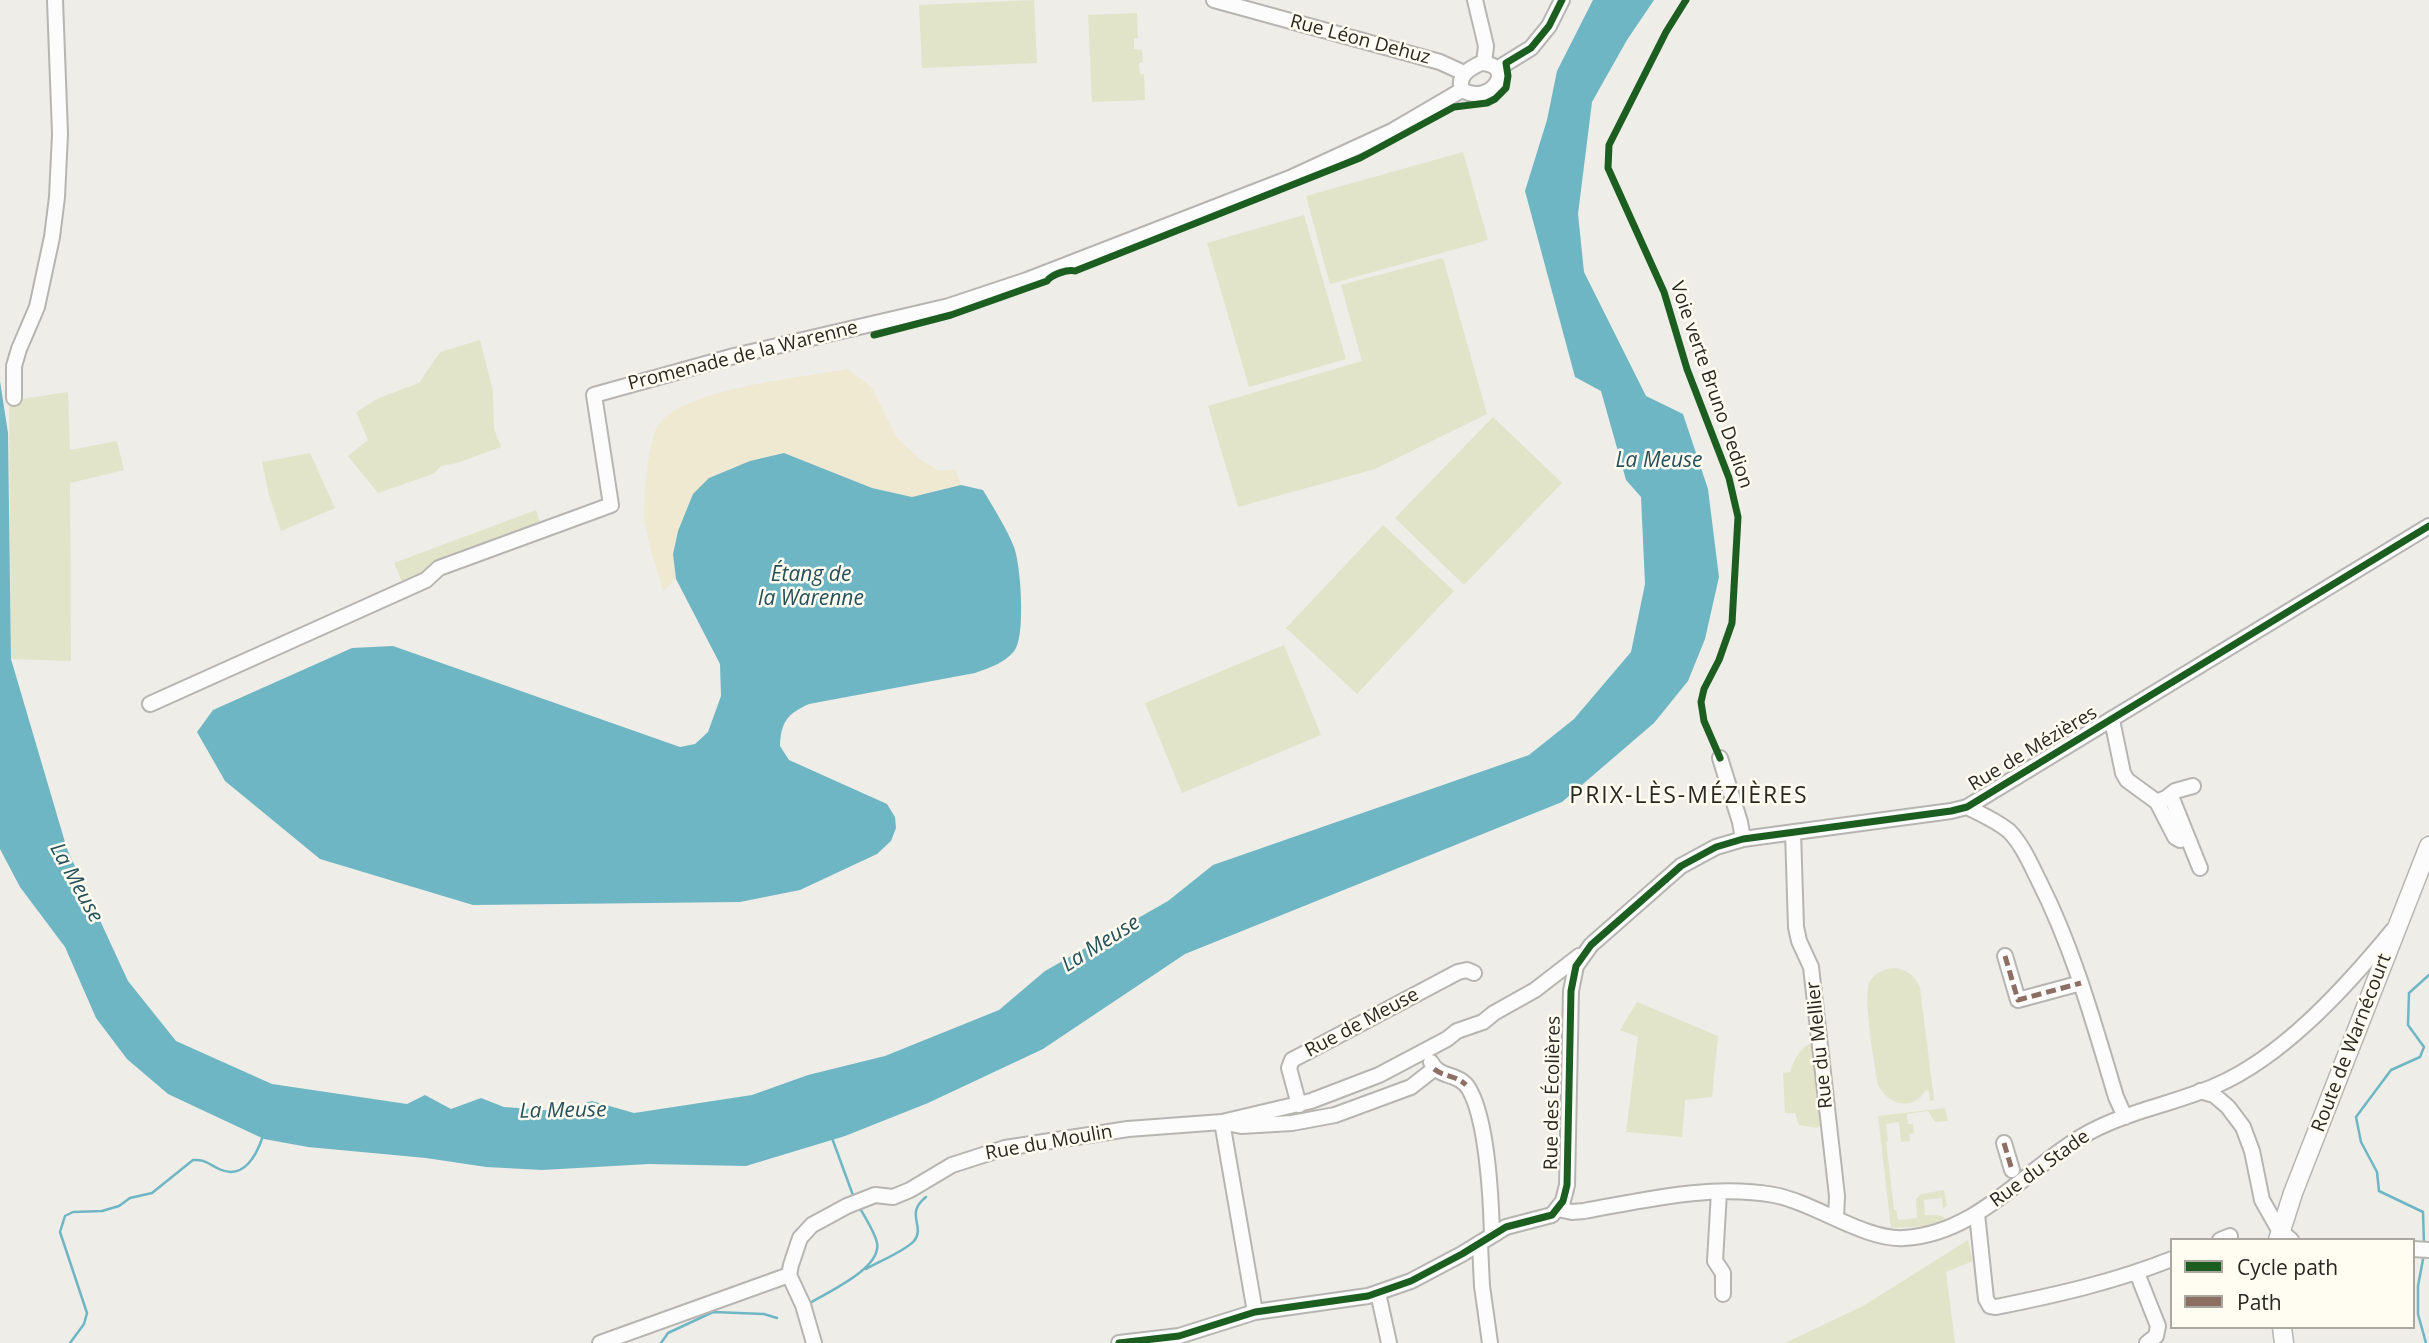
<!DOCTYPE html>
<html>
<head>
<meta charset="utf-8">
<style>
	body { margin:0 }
	#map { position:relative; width:2429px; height:1343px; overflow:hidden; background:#eeede8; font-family:"Open Sans",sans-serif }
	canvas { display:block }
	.legend { position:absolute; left:2170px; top:1238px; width:245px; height:91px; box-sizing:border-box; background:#fffcf1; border:2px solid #a9a79f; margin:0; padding:9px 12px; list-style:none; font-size:21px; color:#282823 }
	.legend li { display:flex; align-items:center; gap:14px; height:35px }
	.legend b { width:35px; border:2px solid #a9a79f }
</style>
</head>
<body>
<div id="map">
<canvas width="2429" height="1343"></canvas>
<ul class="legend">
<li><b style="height:9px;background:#1b5e20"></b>Cycle path</li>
<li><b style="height:9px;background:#8d6e63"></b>Path</li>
</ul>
</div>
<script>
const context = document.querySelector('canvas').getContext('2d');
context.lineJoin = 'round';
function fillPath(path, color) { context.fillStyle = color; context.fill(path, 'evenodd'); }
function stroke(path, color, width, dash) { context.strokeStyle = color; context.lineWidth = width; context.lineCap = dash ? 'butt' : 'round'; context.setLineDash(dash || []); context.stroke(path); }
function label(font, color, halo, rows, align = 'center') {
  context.font = font + ' "Open Sans",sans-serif'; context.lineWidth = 5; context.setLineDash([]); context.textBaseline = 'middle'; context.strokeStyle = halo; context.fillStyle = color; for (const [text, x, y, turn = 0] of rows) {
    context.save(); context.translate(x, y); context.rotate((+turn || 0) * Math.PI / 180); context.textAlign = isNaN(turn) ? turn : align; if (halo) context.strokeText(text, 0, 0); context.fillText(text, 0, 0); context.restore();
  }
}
const green = new Path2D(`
	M 1034,0 L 1037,63 L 922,68 L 919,5 Z
	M 1137,13 L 1138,38 L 1134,38 L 1134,49 L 1142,50 L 1143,62 L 1139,63 L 1140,74 L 1144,74 L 1145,100 L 1092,102 L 1088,15 Z
	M 1463,152 L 1488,240 L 1330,284 L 1306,196 Z
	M 1304,215 L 1346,359 L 1249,387 L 1207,243 Z
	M 1443,258 L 1487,414 L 1375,469 L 1238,507 L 1208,406 L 1362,361 L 1341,285 Z
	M 480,340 L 493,391 L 494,429 L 501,447 L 457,463 L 441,466 L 433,474 L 378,493 L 348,456 L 368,440 L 356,412 L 379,398 L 419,383 L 440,352 Z
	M 68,392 L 70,450 L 117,441 L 124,470 L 70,483 L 71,661 L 11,659 L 9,401 Z
	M 1493,417 L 1562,483 L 1464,585 L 1395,518 Z
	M 310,453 L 335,508 L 281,531 L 269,495 L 262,462 Z
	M 536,510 L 542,528 L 404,586 L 394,563 Z
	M 1383,525 L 1454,591 L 1357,694 L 1286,628 Z
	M 1284,645 L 1321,735 L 1182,793 L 1145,703 Z
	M 1893,968 C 1906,969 1915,975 1920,988 L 1934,1100 L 1930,1101 L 1929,1091 L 1926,1090 C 1913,1112 1888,1105 1878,1085 C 1875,1065 1862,997 1870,981 C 1875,973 1884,969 1893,968 Z
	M 1637,1002 L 1718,1036 L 1712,1097 L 1685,1100 L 1682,1137 L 1626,1132 L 1638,1037 L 1620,1030 Z
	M 1813,1042 L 1823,1123 L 1817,1128 L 1799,1125 L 1795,1113 L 1785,1113 L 1783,1073 L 1790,1072 C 1794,1059 1801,1047 1813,1042 Z
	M 1945,1108 L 1948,1121 L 1935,1122 L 1928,1111 L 1907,1114 L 1908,1124 L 1913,1124 L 1914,1133 L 1909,1134 L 1910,1141 L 1901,1142 L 1899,1122 L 1886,1124 L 1888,1141 L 1886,1142 L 1894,1210 L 1896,1210 L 1898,1220 L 1917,1218 L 1916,1199 L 1921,1194 L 1944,1190 L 1947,1205 L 1943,1209 L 1942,1198 L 1924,1200 L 1925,1215 L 1937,1215 L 1944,1217 L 1945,1220 L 1926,1226 L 1891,1228 L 1878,1116 Z
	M 1968,1240 L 1973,1261 L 1946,1272 L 1955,1343 L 1785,1343 L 1863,1306 Z`);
const sand = new Path2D(`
	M 849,369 L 872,388 L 897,438 L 920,459 L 939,471 L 955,469 L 961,485 L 912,497 L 872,488 L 784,453 L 677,534 L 673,553 L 676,579 L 663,591 C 657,569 649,547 645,524 C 642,507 648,439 658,425 C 685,388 804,377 849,369 Z`);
const water = new Path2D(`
	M 1593,0 L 1654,0 L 1627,40 L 1592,102 L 1578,214 L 1584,272 L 1646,396 L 1683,414 L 1708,489 L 1719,577 L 1705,639 L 1688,681 L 1654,723 L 1562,802 L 1185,954 L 1043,1049 L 928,1103 L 845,1136 L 746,1166 L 649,1164 L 542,1170 L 486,1167 L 426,1158 L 308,1147 L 264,1139 L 168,1094 L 127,1059 L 96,1018 L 65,947 L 20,887 L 0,849 L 0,381 L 8,433 L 11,659 L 67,849 L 128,981 L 176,1041 L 272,1084 L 407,1104 L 425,1095 L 451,1109 L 481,1098 L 504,1107 L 558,1111 L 592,1101 L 634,1113 L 752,1095 L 808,1075 L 885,1056 L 999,1010 L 1045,971 L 1168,901 L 1213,865 L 1529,755 L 1574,719 L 1631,652 L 1645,584 L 1641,497 L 1626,480 L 1601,391 L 1575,377 L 1525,191 L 1547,120 L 1557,71 Z
	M 784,453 L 872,488 L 912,497 L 961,485 L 983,490 C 994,509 1006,527 1014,547 C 1021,566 1025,631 1016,648 C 1008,662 989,668 975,673 L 809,704 C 787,714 781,722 780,746 L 789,760 L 887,804 L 895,817 L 896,828 L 891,841 L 877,854 L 800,890 L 740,902 L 473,905 L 320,859 L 225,781 L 197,732 L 213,710 L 352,648 L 393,646 L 680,747 L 695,744 L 708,732 L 721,696 L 720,664 L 676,579 L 673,554 L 678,531 L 693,494 L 709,478 L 750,461 Z`);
const stream = new Path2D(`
	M 832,1138 L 854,1198
	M 2424,1244 L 2423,1212 L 2379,1191 L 2377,1172 L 2361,1142 L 2356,1117 L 2391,1070 L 2420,1057 L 2424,1047 L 2408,1025 L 2409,993 L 2429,975
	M 2424,1254 L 2418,1286 L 2418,1314 L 2426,1343
	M 866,1269 C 878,1262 905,1251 914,1241 C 926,1226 904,1214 926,1197
	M 810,1303 C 828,1292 882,1268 877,1243 C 875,1232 865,1218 860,1208
	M 70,1343 L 84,1324 L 87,1313 L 60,1232 L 65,1216 L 73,1212 L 102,1211 L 119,1206 L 130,1198 L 152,1193 L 193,1160 C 204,1159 209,1164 219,1169 C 244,1181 257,1154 263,1136
	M 661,1343 L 668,1333 L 713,1312 L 764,1314 L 777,1318`);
const minor = new Path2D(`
	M 1214,0 L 1440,62 L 1464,73
	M 1475,0 L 1486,46 L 1484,63
	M 1481,63 C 1518,65 1491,107 1462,90 C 1457,75 1469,69 1481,63 Z
	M 1497,69 L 1531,48 L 1549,26 L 1562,0
	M 14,398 L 14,366 L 19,349 L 37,307 L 52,237 L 57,197 L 60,134 L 55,0
	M 150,704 L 426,580 L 439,568 L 611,505 L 594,395 L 734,356 L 949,306 L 1027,280 L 1290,178 L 1392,131 L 1462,90
	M 2112,720 L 2123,773 L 2127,780 L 2157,802 L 2175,837 L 2180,840 L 2187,837
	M 1720,758 L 1740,822 L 1743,839
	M 2166,798 L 2175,791 L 2193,786
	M 2157,802 L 2166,798 L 2173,801 L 2200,868
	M 1967,807 C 1981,814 1997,821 2009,831 C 2022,844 2031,865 2039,881 C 2074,950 2094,1024 2116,1097 L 2125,1117
	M 1793,832 L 1796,927 L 1799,941 L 1811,967 L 1837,1196 L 1836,1218
	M 2005,956 L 2018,1000 L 2081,983
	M 1431,1062 C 1439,1079 1459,1072 1469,1089 C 1487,1120 1491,1198 1492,1235
	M 2200,1091 L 2214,1095 L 2228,1107 L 2243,1127 L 2252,1151 L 2262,1200 L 2279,1230 L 2291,1240
	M 1299,1105 L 1289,1068 L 1292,1060 L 1458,972 L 1467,970 L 1474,973
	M 2004,1143 L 2012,1170
	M 1719,1192 L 1715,1261 L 1723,1273 L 1723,1294
	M 1558,1209 L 1572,1212 L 1584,1211 C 1646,1200 1710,1184 1774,1195 C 1813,1202 1866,1241 1904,1238 C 1976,1234 2023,1172 2081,1137 C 2122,1112 2171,1105 2215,1086 C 2283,1057 2346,987 2393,930
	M 1977,1214 L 1986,1299 L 1990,1306 L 1996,1307 C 2056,1295 2114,1282 2172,1259
	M 2220,1240 L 2230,1236
	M 1480,1244 L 1482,1286 L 1490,1343
	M 2413,1249 L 2429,1250
	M 2137,1273 L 2158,1326 L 2156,1336 L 2147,1343
	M 1378,1293 L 1389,1343
	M 1255,1312 L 1222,1122 L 1241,1126 L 1292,1123 L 1335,1115 L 1411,1087 L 1434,1069
	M 600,1343 L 789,1275
	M 814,1343 L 803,1305 L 789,1275 L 791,1265 L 800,1238 L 812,1225 L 847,1206 L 875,1195 L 893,1197 L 910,1190 L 952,1165 L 1005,1148 L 1128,1129 L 1222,1122 L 1311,1101 L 1379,1075 L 1447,1039 L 1457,1031 L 1483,1022 L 1494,1013 L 1535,990 L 1579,956
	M 1119,1343 L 1179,1336 L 1255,1312 L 1368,1296 L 1411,1281 L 1462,1254 L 1506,1227 L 1552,1215 L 1563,1201 L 1567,1185 L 1571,991 L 1576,966 L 1591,945 L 1681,866 L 1716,847 L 1743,839 L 1951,811 L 1967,807 L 2429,526`);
const major = new Path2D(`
	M 2278,1240 L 2293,1193 L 2429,846
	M 2282,1327 L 2284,1343`);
const quiet = new Path2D(`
	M 2005,956 L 2018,1000 L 2081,983
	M 1434,1069 C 1444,1077 1456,1075 1466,1085
	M 2004,1143 L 2012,1170`);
const cycleway = new Path2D(`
	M 1686,0 L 1666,32 L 1609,145 L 1608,168 L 1664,292 L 1687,369 L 1729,478 L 1738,517 L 1732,623 L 1719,660 L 1704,689 L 1701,702 L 1704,721 L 1720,758
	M 874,335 L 951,315 L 1047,281 C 1052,274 1068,269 1075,271 L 1360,158 L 1454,107 L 1487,103 L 1495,99 L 1506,88 L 1508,76 L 1506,63 L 1531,48 L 1549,26 L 1562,0
	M 1119,1343 L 1179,1336 L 1255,1312 L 1368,1296 L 1411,1281 L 1462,1254 L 1506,1227 L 1552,1215 L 1563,1201 L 1567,1185 L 1571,991 L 1576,966 L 1591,945 L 1681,866 L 1716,847 L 1743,839 L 1951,811 L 1967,807 L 2429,526`);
const streetNames = [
	["Rue Léon Dehuz",1360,40,15],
	["Promenade de la Warenne",743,356,-14],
	["Voie verte Bruno Dedion",1711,385,71],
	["Rue de Mézières",2033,749,-31],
	["Rue de Meuse",1362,1023,-28],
	["Route de Warnécourt",2352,1043,-69],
	["Rue du Mellier",1820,1045,-96],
	["Rue des Écolières",1553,1093,-89],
	["Rue du Moulin",1049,1143,-10],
	["Rue du Stade",2040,1169,-36]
];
const waterNames = [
	["La Meuse",1659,461],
	["Étang de",811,575],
	["la Warenne",811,599],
	["La Meuse",76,883,61],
	["La Meuse",1101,944,-32],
	["La Meuse",563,1111,-1]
];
const quarterNames = [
	["PRIX-LÈS-MÉZIÈRES",1689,796]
];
fillPath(green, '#e1e4c9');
fillPath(sand, '#efe9d2');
fillPath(water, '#6fb6c4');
stroke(stream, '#6fb6c4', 2.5);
stroke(minor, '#b6b5b1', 18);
stroke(major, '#b6b5b1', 21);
stroke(minor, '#fcfcfc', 14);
stroke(major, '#fcfcfc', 18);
stroke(quiet, '#8d6e63', 5, [10, 5]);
stroke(cycleway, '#1b5e20', 7);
label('19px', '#282823', '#fffcf1', streetNames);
label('italic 21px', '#25505a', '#fffcf1', waterNames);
context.letterSpacing = '2px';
label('23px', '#282823', '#fffcf1', quarterNames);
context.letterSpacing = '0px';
</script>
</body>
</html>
